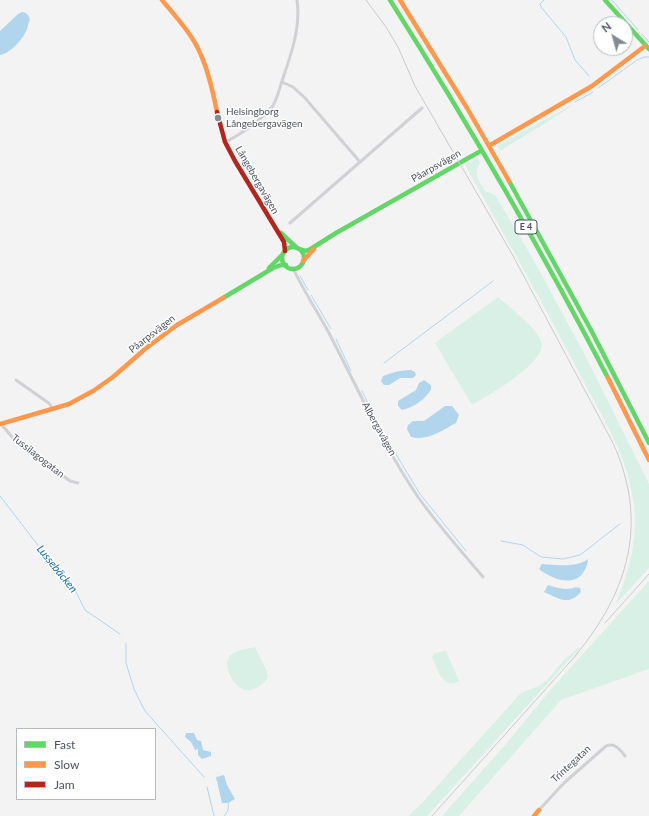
<!DOCTYPE html>
<html>
<head>
<meta charset="utf-8">
<style>
	body { margin:0 }
	#map { position:relative; width:649px; height:816px; overflow:hidden; background:#f3f3f3; font-family:Lato,sans-serif }
	canvas { display:block }
	.legend { position:absolute; left:16px; top:728px; width:140px; height:72px; box-sizing:border-box; background:#fff; border:1px solid #b7babf; margin:0; padding:5px 7px; list-style:none; font-size:12px; color:#4b525f }
	.legend li { display:flex; align-items:center; gap:8px; height:20px }
	.legend b { width:20px; border:1px solid #b7babf }
	.north { position:absolute; left:593px; top:16px; width:40px; height:40px; box-sizing:border-box; background:#fff; border:1px solid #b7babf; border-radius:50%; rotate:323deg; font-size:11px; font-weight:700; line-height:16px; text-align:center; color:#4b525f }
	.north::after { content:''; display:block; margin:auto; width:14px; height:18px; background:#868a93; clip-path:polygon(50% 0,100% 100%,50% 72%,0 100%) }
</style>
</head>
<body>
<div id="map">
<canvas width="649" height="816"></canvas>
<ul class="legend">
<li><b style="height:5px;background:#63d668"></b>Fast</li>
<li><b style="height:5px;background:#ff974d"></b>Slow</li>
<li><b style="height:5px;background:#b3261e"></b>Jam</li>
</ul>
<div class="north">N</div>
</div>
<script>
const context = document.querySelector('canvas').getContext('2d');
context.lineJoin = 'round';
function fillPath(path, color) { context.fillStyle = color; context.fill(path, 'evenodd'); }
function stroke(path, color, width, dash) { context.strokeStyle = color; context.lineWidth = width; context.lineCap = dash ? 'butt' : 'round'; context.setLineDash(dash || []); context.stroke(path); }
function label(font, color, halo, rows, align = 'center') {
  context.font = font + ' Lato,sans-serif'; context.lineWidth = 3; context.setLineDash([]); context.textBaseline = 'middle'; context.strokeStyle = halo; context.fillStyle = color; for (const [text, x, y, turn = 0] of rows) {
    context.save(); context.translate(x, y); context.rotate((+turn || 0) * Math.PI / 180); context.textAlign = isNaN(turn) ? turn : align; if (halo) context.strokeText(text, 0, 0); context.fillText(text, 0, 0); context.restore();
  }
}
const green = new Path2D(`
	M 575,103 L 557,116 L 500,151 L 497,146 Z
	M 478,158 L 480,163 C 472,174 479,180 485,191 L 495,195 L 532,257 L 586,357 L 649,484 L 649,568 L 615,605 C 630,570 639,537 633,499 C 627,456 603,418 583,380 C 545,307 505,236 465,165 Z
	M 498,297 C 510,308 535,326 541,341 C 549,362 487,396 472,405 L 435,343 Z
	M 649,581 L 649,669 L 561,700 L 459,816 L 442,816 L 505,745 L 552,688 Z
	M 255,647 L 267,671 L 268,677 C 264,685 252,694 242,689 C 233,684 223,667 229,657 C 233,650 248,649 255,647 Z
	M 579,647 L 579,649 L 427,816 L 408,816 L 422,803 L 520,694 L 525,691 L 539,686 L 547,680 L 564,660 Z
	M 446,651 L 459,681 C 443,691 437,668 432,657 L 435,653 Z`);
const water = new Path2D(`
	M 22,12 C 27,12 29,16 30,20 C 28,23 28,26 27,29 C 24,38 10,54 0,55 L 0,31 L 18,14 Z
	M 411,370 L 415,372 L 416,375 L 413,378 L 400,378 L 389,385 L 384,385 L 381,381 L 383,376 C 393,372 401,370 411,370 Z
	M 424,380 L 431,385 L 431,390 C 424,400 414,407 402,410 L 398,406 L 398,401 L 416,390 L 419,383 Z
	M 445,406 L 452,406 L 459,415 L 456,423 C 441,431 428,441 411,437 L 407,429 L 408,425 L 413,421 L 424,421 Z
	M 588,559 C 584,589 557,583 539,569 L 542,564 C 555,565 577,568 588,559 Z
	M 548,585 C 558,588 566,591 576,587 L 580,588 L 581,592 C 568,606 560,599 544,592 Z
	M 186,733 L 194,733 L 197,740 L 201,741 L 203,750 L 211,752 L 211,756 L 202,759 L 198,755 L 198,749 L 195,750 L 191,742 L 185,737 Z
	M 224,775 L 227,785 L 235,799 L 228,803 L 222,803 L 216,777 Z`);
const stream = new Path2D(`
	M 544,0 L 540,4 L 541,7 L 566,37 L 575,60 L 589,76
	M 612,0 L 638,30
	M 642,34 L 649,42
	M 598,88 L 637,60 L 644,57 L 649,57
	M 575,102 L 593,92
	M 300,276 L 308,290
	M 311,295 L 331,329
	M 336,339 L 351,371
	M 384,363 L 493,281
	M 362,391 L 382,431 L 420,494 L 466,551
	M 0,496 L 57,570 L 74,588 L 85,610 L 120,634
	M 501,541 L 523,545 L 541,557 L 563,559 L 580,555 L 620,524
	M 126,643 L 126,663 L 134,689 L 145,711 L 204,777
	M 207,787 L 214,816
	M 224,816 C 228,812 229,808 228,803`);
const street = new Path2D(`
	M 282,82 L 293,87 L 305,98 L 360,162 L 422,108
	M 225,142 C 239,136 262,119 272,107 C 277,100 279,90 282,81 C 291,55 301,27 297,0
	M 290,223 L 360,162
	M 293,268 C 304,292 319,314 331,337 C 359,391 384,447 418,497 C 438,525 461,551 483,577
	M 16,380 L 50,404 L 52,409
	M 1,424 L 13,438 L 70,481 L 78,483
	M 539,810 L 564,783 L 606,746 C 615,742 620,750 625,756`);
const fast = new Path2D(`
	M 390,0 C 468,123 541,249 608,378
	M 605,0 L 649,49
	M 509,181 L 591,330 L 649,443
	M 281,233 L 296,247
	M282 258a11 11 0 1 1 22 0a11 11 0 1 1-22 0Z
	M 299,249 L 305,251 L 309,250 L 336,233 L 479,152
	M 269,268 L 283,254
	M 223,298 L 273,268 L 281,265 L 286,265`);
const slow = new Path2D(`
	M 162,0 C 176,17 193,35 201,55 C 209,73 213,92 217,112
	M 400,0 L 467,108 L 509,181
	M 492,144 L 592,86 L 645,46
	M 303,261 L 314,249
	M 608,378 L 649,460
	M 0,424 L 69,404 L 93,391 L 113,377 L 145,349 L 177,325 L 223,298
	M 534,816 L 539,810`);
const jam = new Path2D(`
	M 217,112 L 225,142 L 235,161 L 284,242 L 285,251`);
const rail = new Path2D(`
	M 366,0 L 386,27 L 398,47 L 415,86 L 512,254 L 613,443 C 649,523 629,591 575,656
	M 605,623 L 649,574
	M 432,816 L 578,653`);
const markers = [
	[218,118,4,"#868a93"]
];
const shields = [
	[526,227,22]
];
const shieldNames = [
	["E 4",526,227]
];
const poiNames = [
	["Helsingborg",226,112],
	["Långebergavägen",226,124]
];
const streetNames = [
	["Påarpsvägen",436,166,-30],
	["Långebergavägen",257,180,60],
	["Påarpsvägen",152,334,-38],
	["Albergavägen",379,429,61],
	["Tussilagogatan",38,456,38],
	["Trintegatan",571,764,-43]
];
const waterNames = [
	["Lussebäcken",57,569,51]
];
fillPath(green, '#d9f0e6');
fillPath(water, '#b0d5ec');
stroke(stream, '#b0d5ec', 1);
stroke(street, '#cfd1d4', 3);
stroke(fast, '#63d668', 4.5);
stroke(slow, '#ff974d', 4.5);
stroke(jam, '#b3261e', 4.5);
stroke(rail, '#c9cacd', 1);
for (const [x, y, r, color] of markers) { const dot = new Path2D(); dot.arc(x, y, r, 0, 2 * Math.PI); context.fillStyle = color; context.fill(dot); stroke(dot, '#fff', 1.5); }
for (const [x, y, w] of shields) { const box = new Path2D(); box.roundRect(x - w / 2, y - 7, w, 14, 3); context.fillStyle = '#fff'; context.fill(box); stroke(box, '#4b525f', 1); }
label('bold 9px', '#4b525f', null, shieldNames);
label('10px', '#4b525f', '#fff', poiNames, 'left');
label('10px', '#4b525f', '#fff', streetNames);
label('italic 11px', '#146fa9', '#fff', waterNames);
</script>
</body>
</html>
